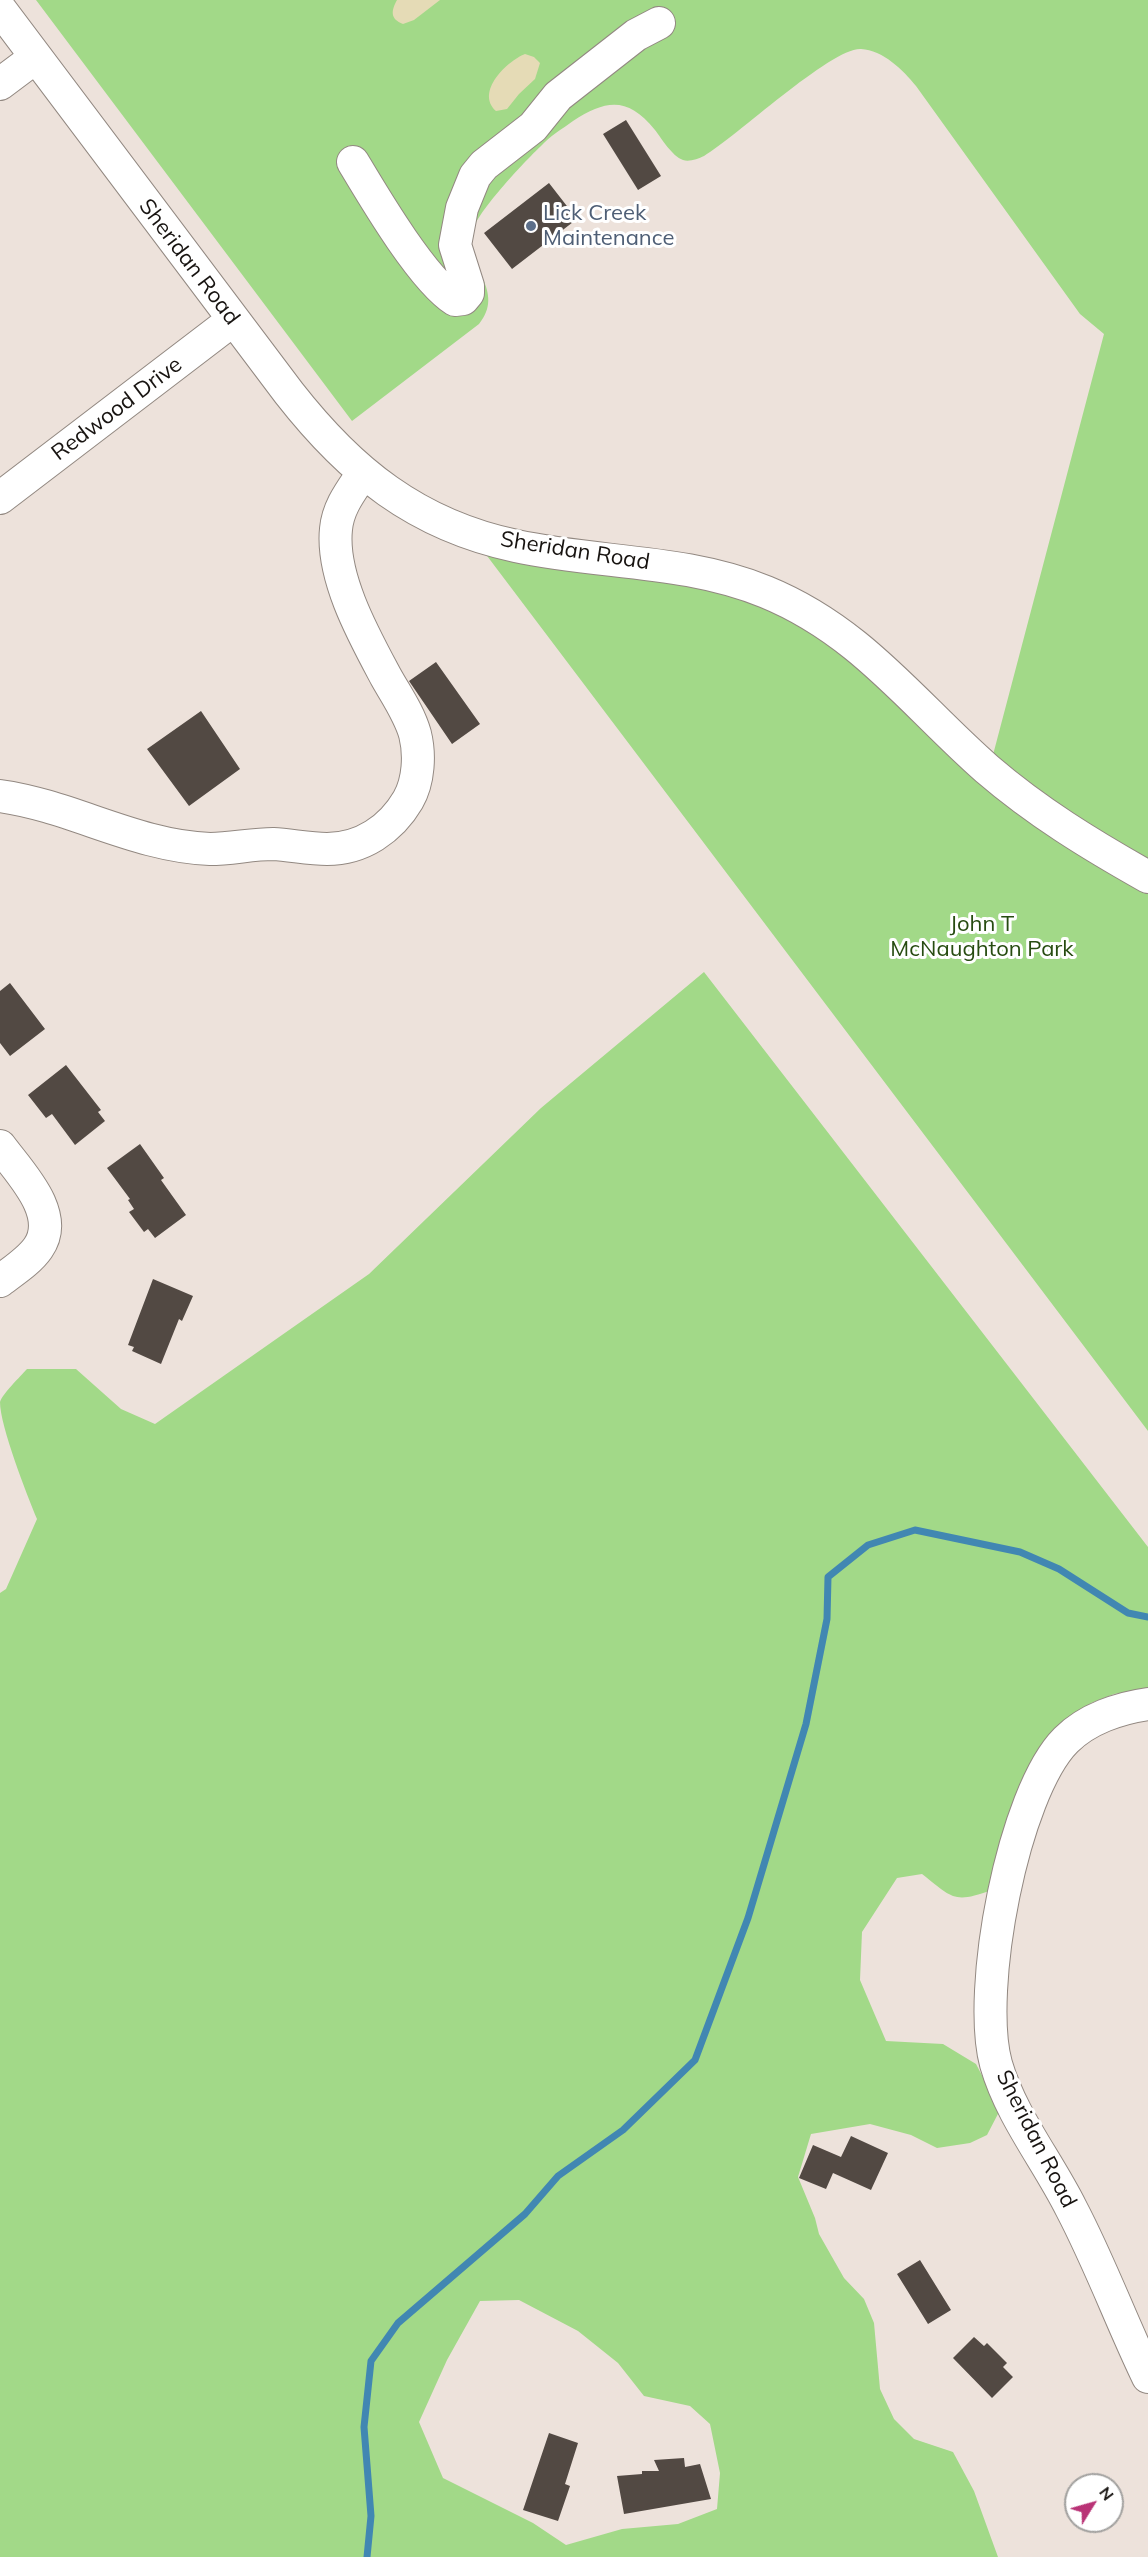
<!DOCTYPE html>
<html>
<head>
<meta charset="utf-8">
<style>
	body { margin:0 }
	#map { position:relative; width:1148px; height:2557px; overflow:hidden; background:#ede2db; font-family:Mulish,sans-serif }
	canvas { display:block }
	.north { position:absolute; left:1064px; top:2473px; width:60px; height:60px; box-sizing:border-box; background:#fff; border:2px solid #a2a19f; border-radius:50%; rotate:53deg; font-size:16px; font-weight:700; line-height:24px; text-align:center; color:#171310 }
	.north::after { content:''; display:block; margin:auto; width:21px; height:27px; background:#b93376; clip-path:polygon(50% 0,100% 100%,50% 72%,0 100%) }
</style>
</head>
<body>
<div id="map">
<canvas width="1148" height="2557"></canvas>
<div class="north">N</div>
</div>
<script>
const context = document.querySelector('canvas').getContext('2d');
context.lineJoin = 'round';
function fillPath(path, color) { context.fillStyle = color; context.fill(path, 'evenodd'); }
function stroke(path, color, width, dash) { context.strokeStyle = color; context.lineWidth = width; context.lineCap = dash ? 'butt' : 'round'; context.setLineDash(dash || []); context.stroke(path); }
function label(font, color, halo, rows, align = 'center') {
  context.font = font + ' Mulish,sans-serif'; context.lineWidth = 6; context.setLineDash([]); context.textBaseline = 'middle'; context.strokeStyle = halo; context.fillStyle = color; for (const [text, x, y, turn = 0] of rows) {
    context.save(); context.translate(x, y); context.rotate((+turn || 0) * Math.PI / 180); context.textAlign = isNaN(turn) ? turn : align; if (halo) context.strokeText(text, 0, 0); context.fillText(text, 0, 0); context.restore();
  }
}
const green = new Path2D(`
	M 36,0 L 1148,0 L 1148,1431 L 469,532 L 765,592 L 989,770 L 1104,334 L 1080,314 L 916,86 C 903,70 883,50 861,49 C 832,47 736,137 704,156 C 698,159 689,162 683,160 C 672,156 662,139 655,130 C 628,97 607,99 573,121 C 562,129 550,136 541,146 C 525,161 473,216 471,235 C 466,267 506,291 479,324 L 352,421 Z
	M 704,972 L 1148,1547 L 1148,1688 L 1114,1694 L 1091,1703 L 1063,1723 L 1042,1745 L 1029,1769 L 992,1890 C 953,1904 953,1898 922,1874 L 897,1878 L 862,1932 L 860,1980 L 886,2041 L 943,2044 L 976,2064 L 1000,2110 L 987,2135 L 970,2143 L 937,2148 L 911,2135 L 870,2124 L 811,2134 L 798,2177 L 815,2218 L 819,2234 L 844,2278 L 864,2299 L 874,2323 L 880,2389 L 894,2419 L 914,2439 L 953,2452 L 974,2491 L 998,2557 L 0,2557 L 0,1593 L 6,1589 L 37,1519 C 27,1495 0,1426 0,1402 C 3,1393 20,1377 27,1369 L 76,1369 L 121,1409 L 155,1424 L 369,1274 L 541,1108 ZM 519,2300 L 578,2331 L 618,2363 L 644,2396 L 690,2406 L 710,2424 L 720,2473 L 717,2509 L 678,2524 L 622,2529 L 566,2545 L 533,2523 L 443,2478 L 419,2422 L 447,2360 L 480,2301 Z`);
const sand = new Path2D(`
	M 397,0 L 440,0 L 414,20 L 403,24 C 390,19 391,11 397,0 Z
	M 525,54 L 534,57 L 540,63 L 535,79 L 519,94 L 507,109 L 496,111 C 475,92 507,61 525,54 Z`);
const stream = new Path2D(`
	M 367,2557 L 371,2516 L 364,2427 L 371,2361 L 398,2323 L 525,2214 L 558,2176 L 623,2130 L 695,2060 L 748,1918 L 806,1724 L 827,1619 L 828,1577 L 868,1545 L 915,1530 L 1020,1552 L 1059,1569 L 1128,1613 L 1148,1617`);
const building = new Path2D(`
	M 626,120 L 661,176 L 638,190 L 603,134 Z
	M 549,183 L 577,219 L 512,269 L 484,233 Z
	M 436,662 L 480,724 L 452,744 L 409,681 Z
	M 201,711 L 240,769 L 189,806 L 147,749 Z
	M 10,983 L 45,1029 L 10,1056 L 0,1043 L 0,991 Z
	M 66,1065 L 101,1110 L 98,1112 L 105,1121 L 75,1145 L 52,1114 L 46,1118 L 28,1095 Z
	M 140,1144 L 164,1178 L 161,1180 L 186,1215 L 155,1238 L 148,1229 L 144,1232 L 129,1212 L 134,1209 L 128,1200 L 130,1199 L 107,1168 Z
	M 153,1279 L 193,1296 L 182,1321 L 179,1319 L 161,1364 L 132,1351 L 134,1347 L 128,1345 Z
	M 851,2136 L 888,2153 L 871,2190 L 833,2173 L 826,2189 L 799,2178 L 813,2145 L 841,2157 Z
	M 920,2260 L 951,2310 L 928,2324 L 897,2274 Z
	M 974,2337 L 984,2346 L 987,2343 L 1007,2363 L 1003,2367 L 1013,2377 L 992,2398 L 953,2358 Z
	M 549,2433 L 578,2443 L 565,2484 L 570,2486 L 558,2521 L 523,2510 Z
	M 684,2458 L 685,2467 L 700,2464 L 711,2499 L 624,2514 L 617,2476 L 642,2474 L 642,2471 L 659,2471 L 654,2460 Z`);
const minor = new Path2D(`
	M 0,9 L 289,393 C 350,471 416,525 516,546 C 600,564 685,559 766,592 C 861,631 913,704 987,769 C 1037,812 1091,845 1148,877
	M 0,84 L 36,57
	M 353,162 C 374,197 422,279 455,300 L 463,299 L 468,293 L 468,286 L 455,245 L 462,208 L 475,176 L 484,165 L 533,127 L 558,96 L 636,35 L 659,23
	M 0,498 L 233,320
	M 0,796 C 72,806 135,846 210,849 C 231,849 252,844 273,844 C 291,845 309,849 327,849 C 362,849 391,829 408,800 C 419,781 420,754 415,734 C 409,713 396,695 386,677 C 364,636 331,577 336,529 C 338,507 351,491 363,473
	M 0,1146 C 19,1172 62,1214 38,1248 C 29,1261 13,1271 0,1281
	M 1148,1704 C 1119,1708 1087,1719 1066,1740 C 1013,1793 976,1991 996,2064 C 1011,2116 1047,2160 1071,2208 C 1100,2263 1121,2321 1148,2377`);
const markers = [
	[531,226,6,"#5c6f8a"]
];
const serviceNames = [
	["Lick Creek",543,213],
	["Maintenance",543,238]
];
const streetNames = [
	["Sheridan Road",189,262,53],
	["Redwood Drive",117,409,-37],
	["Sheridan Road",575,551,9],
	["Sheridan Road",1036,2139,63]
];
const parkNames = [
	["John T",982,924],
	["McNaughton Park",982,949]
];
fillPath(green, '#a2d988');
fillPath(sand, '#e5dbb6');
stroke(stream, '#4187b2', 7);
fillPath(building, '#524943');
stroke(minor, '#928881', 34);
stroke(minor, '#fff', 32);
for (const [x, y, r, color] of markers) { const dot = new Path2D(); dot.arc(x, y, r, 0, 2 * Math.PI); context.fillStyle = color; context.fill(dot); stroke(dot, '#fff', 2); }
label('22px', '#4e5e75', '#fff', serviceNames, 'left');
label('22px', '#171310', '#fff', streetNames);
label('22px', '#274c11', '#fff', parkNames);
</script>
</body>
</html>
